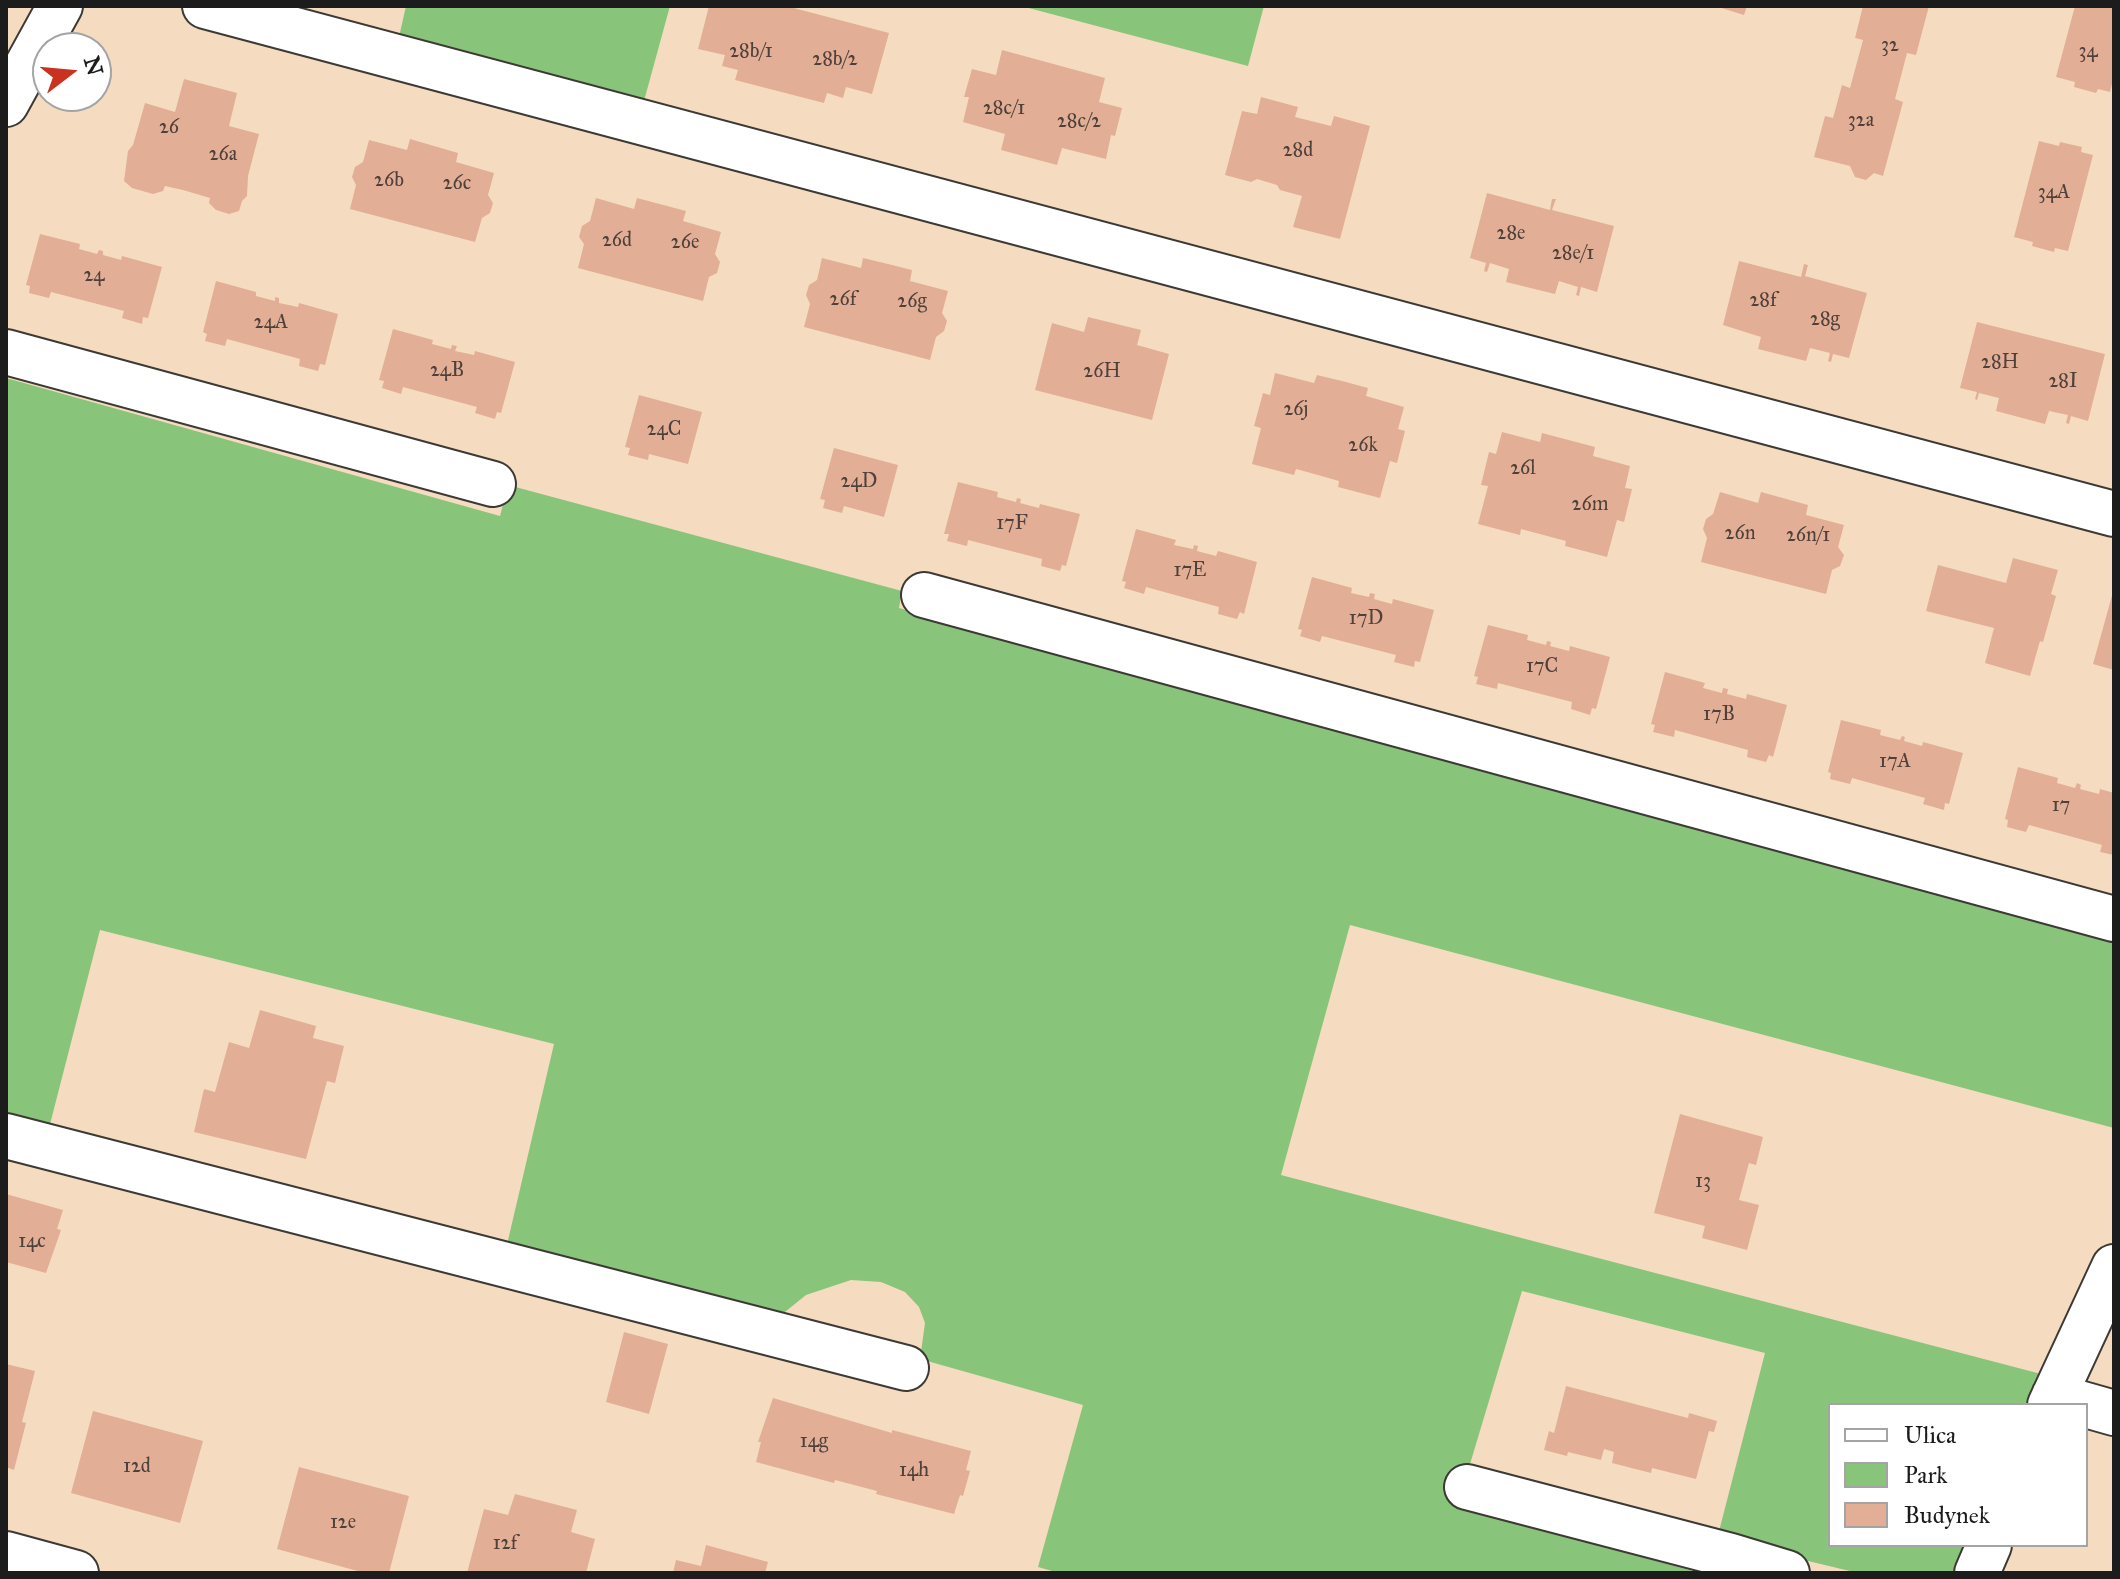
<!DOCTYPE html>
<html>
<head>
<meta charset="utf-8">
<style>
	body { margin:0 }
	#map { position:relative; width:2120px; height:1579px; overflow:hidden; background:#f5dcc0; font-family:"IM FELL Great Primer",serif }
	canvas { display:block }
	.frame { position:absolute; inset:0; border:8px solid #1c1c1c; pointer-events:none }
	.legend { position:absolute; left:1828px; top:1403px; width:260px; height:144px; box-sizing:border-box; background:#fff; border:2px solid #a4a4a4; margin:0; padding:10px 14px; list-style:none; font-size:24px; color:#1c1c1c }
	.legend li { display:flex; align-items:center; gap:16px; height:40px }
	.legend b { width:40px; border:2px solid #a4a4a4 }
	.north { position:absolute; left:32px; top:32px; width:80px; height:80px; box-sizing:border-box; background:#fff; border:2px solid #a4a4a4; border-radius:50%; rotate:74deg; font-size:22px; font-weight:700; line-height:32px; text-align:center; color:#1c1c1c }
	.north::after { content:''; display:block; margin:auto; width:28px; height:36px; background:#c8321e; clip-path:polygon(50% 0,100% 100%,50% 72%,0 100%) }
</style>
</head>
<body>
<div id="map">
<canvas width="2120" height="1579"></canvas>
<div class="frame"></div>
<ul class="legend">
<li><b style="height:10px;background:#fff"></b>Ulica</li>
<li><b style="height:22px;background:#88c57a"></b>Park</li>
<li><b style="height:22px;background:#e2ae95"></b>Budynek</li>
</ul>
<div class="north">N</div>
</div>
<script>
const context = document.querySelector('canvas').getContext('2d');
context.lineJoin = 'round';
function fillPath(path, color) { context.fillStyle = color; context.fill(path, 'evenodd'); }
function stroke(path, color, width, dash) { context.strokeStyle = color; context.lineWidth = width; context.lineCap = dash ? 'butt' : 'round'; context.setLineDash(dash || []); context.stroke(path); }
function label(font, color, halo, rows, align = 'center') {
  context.font = font + ' "IM FELL Great Primer",serif'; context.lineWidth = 6; context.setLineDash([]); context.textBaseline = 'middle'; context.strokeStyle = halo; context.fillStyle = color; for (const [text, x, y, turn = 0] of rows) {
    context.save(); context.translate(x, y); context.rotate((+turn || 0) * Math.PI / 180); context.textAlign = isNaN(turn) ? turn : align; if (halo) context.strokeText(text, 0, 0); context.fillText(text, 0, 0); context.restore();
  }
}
const green = new Path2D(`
	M 406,6 L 670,6 L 644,101 L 399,37 Z
	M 1021,6 L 1264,6 L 1248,66 Z
	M 6,378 L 500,516 L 508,485 L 902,591 L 899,608 L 2114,938 L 2114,1128 L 1350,925 L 1281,1175 L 2045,1375 L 2031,1405 L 1830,1405 L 1830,1545 L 1968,1545 L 1956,1573 L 1858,1573 L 1717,1539 L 1765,1353 L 1522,1291 L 1467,1474 L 1460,1507 L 1700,1573 L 1059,1573 L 1038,1567 L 1083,1405 L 920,1359 L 925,1323 L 919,1307 L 905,1292 L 881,1282 L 851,1280 L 806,1295 L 770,1324 L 505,1253 L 554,1044 L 100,930 L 48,1132 L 6,1121 Z`);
const building = new Path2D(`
	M 709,6 L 786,6 L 889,33 L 872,94 L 846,87 L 843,98 L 827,93 L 824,103 L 735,80 L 738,70 L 722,66 L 725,55 L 698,49 Z
	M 1715,6 L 1747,6 L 1744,15 Z
	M 1863,6 L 1929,6 L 1916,55 L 1907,53 L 1895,99 L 1903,102 L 1883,176 L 1874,173 L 1866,180 L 1855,177 L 1850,166 L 1814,157 L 1825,116 L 1833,118 L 1842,85 L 1850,88 L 1863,40 L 1855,38 Z
	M 2075,6 L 2114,6 L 2114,76 L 2110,92 L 2098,89 L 2096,93 L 2074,87 L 2075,82 L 2056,77 Z
	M 1002,50 L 1105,78 L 1099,102 L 1122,108 L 1115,136 L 1111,135 L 1106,159 L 1062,148 L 1057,165 L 1001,150 L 1005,134 L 963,122 L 969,97 L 964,97 L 972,69 L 996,75 Z
	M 184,79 L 237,93 L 229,126 L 259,134 L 248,176 L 247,196 L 242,201 L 239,211 L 229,214 L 216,210 L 209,203 L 210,198 L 183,190 L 165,186 L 163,191 L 153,194 L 132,188 L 124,181 L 128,151 L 133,145 L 145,103 L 175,112 Z
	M 1261,97 L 1298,107 L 1295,117 L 1331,126 L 1334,116 L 1370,126 L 1340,239 L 1293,227 L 1302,196 L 1280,190 L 1277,185 L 1257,179 L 1251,182 L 1225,175 L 1242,111 L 1257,114 Z
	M 410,139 L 458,153 L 456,162 L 494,173 L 488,195 L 493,203 L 490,213 L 482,218 L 475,242 L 350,209 L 356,185 L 352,177 L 355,167 L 363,162 L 369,140 L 407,150 Z
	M 2039,141 L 2059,146 L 2060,142 L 2082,147 L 2081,152 L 2093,155 L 2068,251 L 2055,248 L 2054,252 L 2032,246 L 2033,242 L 2014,237 Z
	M 1487,193 L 1550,210 L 1552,199 L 1556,199 L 1552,210 L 1614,226 L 1597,292 L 1581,287 L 1579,296 L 1576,295 L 1578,287 L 1559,281 L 1555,294 L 1506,282 L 1509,269 L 1490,263 L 1487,272 L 1484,271 L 1486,263 L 1470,258 Z
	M 596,198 L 634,209 L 637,198 L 686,211 L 683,221 L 721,232 L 715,254 L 720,262 L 717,273 L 709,277 L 703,301 L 578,268 L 584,244 L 579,237 L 582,226 L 590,221 Z
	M 40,234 L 80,244 L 79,249 L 97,254 L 99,250 L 103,251 L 103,255 L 121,260 L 122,256 L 162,267 L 148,318 L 143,317 L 142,324 L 122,318 L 124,311 L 109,307 L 51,292 L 49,298 L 29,293 L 30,286 L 26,285 Z
	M 822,258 L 861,268 L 863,258 L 888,264 L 912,270 L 910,281 L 948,291 L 942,313 L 947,321 L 944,331 L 936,337 L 930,360 L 804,327 L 810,304 L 806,295 L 809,285 L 817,280 Z
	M 1739,261 L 1801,277 L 1804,264 L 1808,265 L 1805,276 L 1867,293 L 1849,358 L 1833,354 L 1831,362 L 1828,361 L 1830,353 L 1810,348 L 1806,361 L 1758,349 L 1761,337 L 1723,325 Z
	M 216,281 L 256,292 L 256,296 L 275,301 L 275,297 L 279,298 L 279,303 L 298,307 L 299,303 L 338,314 L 325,365 L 320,364 L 318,371 L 299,366 L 300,359 L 227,339 L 225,346 L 205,341 L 207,334 L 203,332 Z
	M 1088,317 L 1141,330 L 1137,345 L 1169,354 L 1152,420 L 1035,390 L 1052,323 L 1084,332 Z
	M 1977,322 L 2105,354 L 2088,421 L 2071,416 L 2069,424 L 2066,423 L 2068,415 L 2049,411 L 2045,424 L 1996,411 L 1999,398 L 1979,393 L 1977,400 L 1975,399 L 1977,392 L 1960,388 Z
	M 393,329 L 433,340 L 432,344 L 451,349 L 452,345 L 457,346 L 455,351 L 474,355 L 475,351 L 515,362 L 501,413 L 497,412 L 495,419 L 475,413 L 477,407 L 403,387 L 401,394 L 382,388 L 384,381 L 379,380 Z
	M 1275,373 L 1314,383 L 1317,375 L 1342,381 L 1368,388 L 1366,396 L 1404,407 L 1398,429 L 1405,431 L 1397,463 L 1390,461 L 1380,498 L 1338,487 L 1339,481 L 1318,475 L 1296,469 L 1294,475 L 1252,464 L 1261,428 L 1254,426 L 1263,393 L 1270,395 Z
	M 639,395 L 702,412 L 688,464 L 649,454 L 648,460 L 628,455 L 630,448 L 625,447 Z
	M 1502,432 L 1540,442 L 1542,433 L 1595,447 L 1593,456 L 1630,466 L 1625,488 L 1632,489 L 1624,522 L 1617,520 L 1607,557 L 1565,546 L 1566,541 L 1521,529 L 1520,535 L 1478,524 L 1488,486 L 1481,485 L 1489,452 L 1496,454 Z
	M 834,448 L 898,465 L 884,517 L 844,506 L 842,513 L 823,508 L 825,500 L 820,499 Z
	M 958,482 L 998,492 L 997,497 L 1016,502 L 1017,498 L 1021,499 L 1020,503 L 1039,508 L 1040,504 L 1080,514 L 1066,566 L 1062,565 L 1060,571 L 1041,566 L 1042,559 L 968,540 L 967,546 L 947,541 L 949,534 L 944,534 Z
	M 1720,492 L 1758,503 L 1761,492 L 1808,505 L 1806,515 L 1844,525 L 1838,547 L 1844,555 L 1840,566 L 1832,570 L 1826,594 L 1701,562 L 1707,538 L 1703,529 L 1706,519 L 1713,514 Z
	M 1136,529 L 1176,540 L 1174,545 L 1193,549 L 1194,545 L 1198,546 L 1197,551 L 1216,556 L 1218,551 L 1257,562 L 1244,614 L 1240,612 L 1237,619 L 1218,614 L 1219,607 L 1146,587 L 1144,594 L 1124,588 L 1126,582 L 1122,581 Z
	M 2013,558 L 2058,570 L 2051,594 L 2056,596 L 2043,642 L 2040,641 L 2030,676 L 1985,663 L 1994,628 L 1926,611 L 1938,565 L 2006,583 Z
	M 1312,577 L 1352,588 L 1351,593 L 1369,597 L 1370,593 L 1375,594 L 1374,599 L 1392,604 L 1393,599 L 1434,610 L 1420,662 L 1415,661 L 1414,667 L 1394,662 L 1396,655 L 1322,636 L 1320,642 L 1300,636 L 1302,630 L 1298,629 Z
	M 2113,592 L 2114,592 L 2114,670 L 2093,664 Z
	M 1488,625 L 1528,635 L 1527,640 L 1546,645 L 1547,641 L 1551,642 L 1550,646 L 1569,651 L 1570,646 L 1610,657 L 1596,709 L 1592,708 L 1590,715 L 1571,709 L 1572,702 L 1498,683 L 1497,689 L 1476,684 L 1478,677 L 1474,676 Z
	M 1665,672 L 1705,683 L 1703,688 L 1722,693 L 1723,688 L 1728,689 L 1727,694 L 1746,699 L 1747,694 L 1787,705 L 1773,757 L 1769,755 L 1766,762 L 1747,757 L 1748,750 L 1675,730 L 1674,737 L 1653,732 L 1655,725 L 1651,724 Z
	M 1841,720 L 1881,730 L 1880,735 L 1900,740 L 1902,736 L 1905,737 L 1904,741 L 1922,746 L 1923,742 L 1963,753 L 1949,804 L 1945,803 L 1944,810 L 1923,804 L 1925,798 L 1852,778 L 1850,784 L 1830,779 L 1831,773 L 1828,772 Z
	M 2018,767 L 2058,778 L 2057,783 L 2075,788 L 2077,783 L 2081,785 L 2080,789 L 2099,794 L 2100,789 L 2114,793 L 2114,855 L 2100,852 L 2102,845 L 2029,825 L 2026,832 L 2007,827 L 2008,820 L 2005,819 Z
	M 260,1010 L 316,1026 L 313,1038 L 344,1046 L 335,1083 L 327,1081 L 306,1159 L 194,1132 L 204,1089 L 215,1092 L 229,1042 L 249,1048 Z
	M 1680,1114 L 1763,1137 L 1756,1165 L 1749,1163 L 1739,1200 L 1759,1205 L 1747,1250 L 1702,1238 L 1705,1226 L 1654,1213 Z
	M 6,1194 L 63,1210 L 57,1229 L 61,1230 L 46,1273 L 6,1262 Z
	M 624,1332 L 668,1344 L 649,1414 L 606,1402 Z
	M 6,1364 L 35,1371 L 22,1422 L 26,1423 L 14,1470 L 6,1467 Z
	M 1566,1386 L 1688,1418 L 1689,1413 L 1717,1421 L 1714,1432 L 1709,1431 L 1696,1479 L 1652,1468 L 1651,1473 L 1612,1463 L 1614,1452 L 1604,1449 L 1601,1460 L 1568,1452 L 1567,1456 L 1544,1450 L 1549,1431 L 1554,1433 Z
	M 773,1398 L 892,1433 L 892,1430 L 971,1451 L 966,1470 L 970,1471 L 963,1496 L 960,1495 L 954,1514 L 876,1494 L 877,1491 L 835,1480 L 834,1483 L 756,1462 L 761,1442 L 758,1442 Z
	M 93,1411 L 203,1441 L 180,1523 L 71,1493 Z
	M 299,1467 L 409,1496 L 389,1573 L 365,1573 L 277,1549 Z
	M 515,1494 L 577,1510 L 571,1532 L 595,1539 L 586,1573 L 467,1573 L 484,1509 L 508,1515 Z
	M 706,1545 L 768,1562 L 765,1573 L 673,1573 L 676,1560 L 701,1566 Z`);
const minor = new Path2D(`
	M 205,6 L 2114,514
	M 6,104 L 60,6
	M 6,352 L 493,484
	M 924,595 L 2114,919
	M 6,1136 L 906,1368
	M 2054,1396 L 2114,1413
	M 2050,1405 L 2114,1267
	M 1467,1487 L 1731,1556 L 1787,1573
	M 6,1554 L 76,1573
	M 1977,1573 L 1989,1545`);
const numberNames = [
	["32",1890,46],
	["28b/1",751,52],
	["34",2088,52],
	["28b/2",835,60],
	["28c/1",1004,109],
	["32a",1861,121],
	["28c/2",1079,122],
	["26",169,128],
	["28d",1298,151],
	["26a",223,155],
	["26b",389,181],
	["26c",457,184],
	["34A",2054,193],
	["28e",1511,234],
	["26d",617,241],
	["26e",685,243],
	["28e/1",1573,254],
	["24",94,276],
	["26f",843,300],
	["28f",1763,301],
	["26g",912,302],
	["28g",1825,320],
	["24A",271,323],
	["28H",2000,363],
	["24B",447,371],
	["26H",1102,372],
	["28I",2063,382],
	["26j",1296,410],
	["24C",664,430],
	["26k",1363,446],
	["26l",1523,469],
	["24D",859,482],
	["26m",1590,505],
	["17F",1012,524],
	["26n",1740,534],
	["26n/1",1808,536],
	["17E",1190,571],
	["17D",1366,619],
	["17C",1542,667],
	["17B",1719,715],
	["17A",1895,762],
	["17",2061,806],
	["13",1703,1182],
	["14c",32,1242],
	["14g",814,1442],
	["12d",137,1467],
	["14h",914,1471],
	["12e",343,1523],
	["12f",505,1544]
];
fillPath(green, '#88c57a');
fillPath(building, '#e2ae95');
stroke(minor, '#3d3935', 48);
stroke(minor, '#fff', 44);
label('20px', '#4e403a', null, numberNames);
</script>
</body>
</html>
